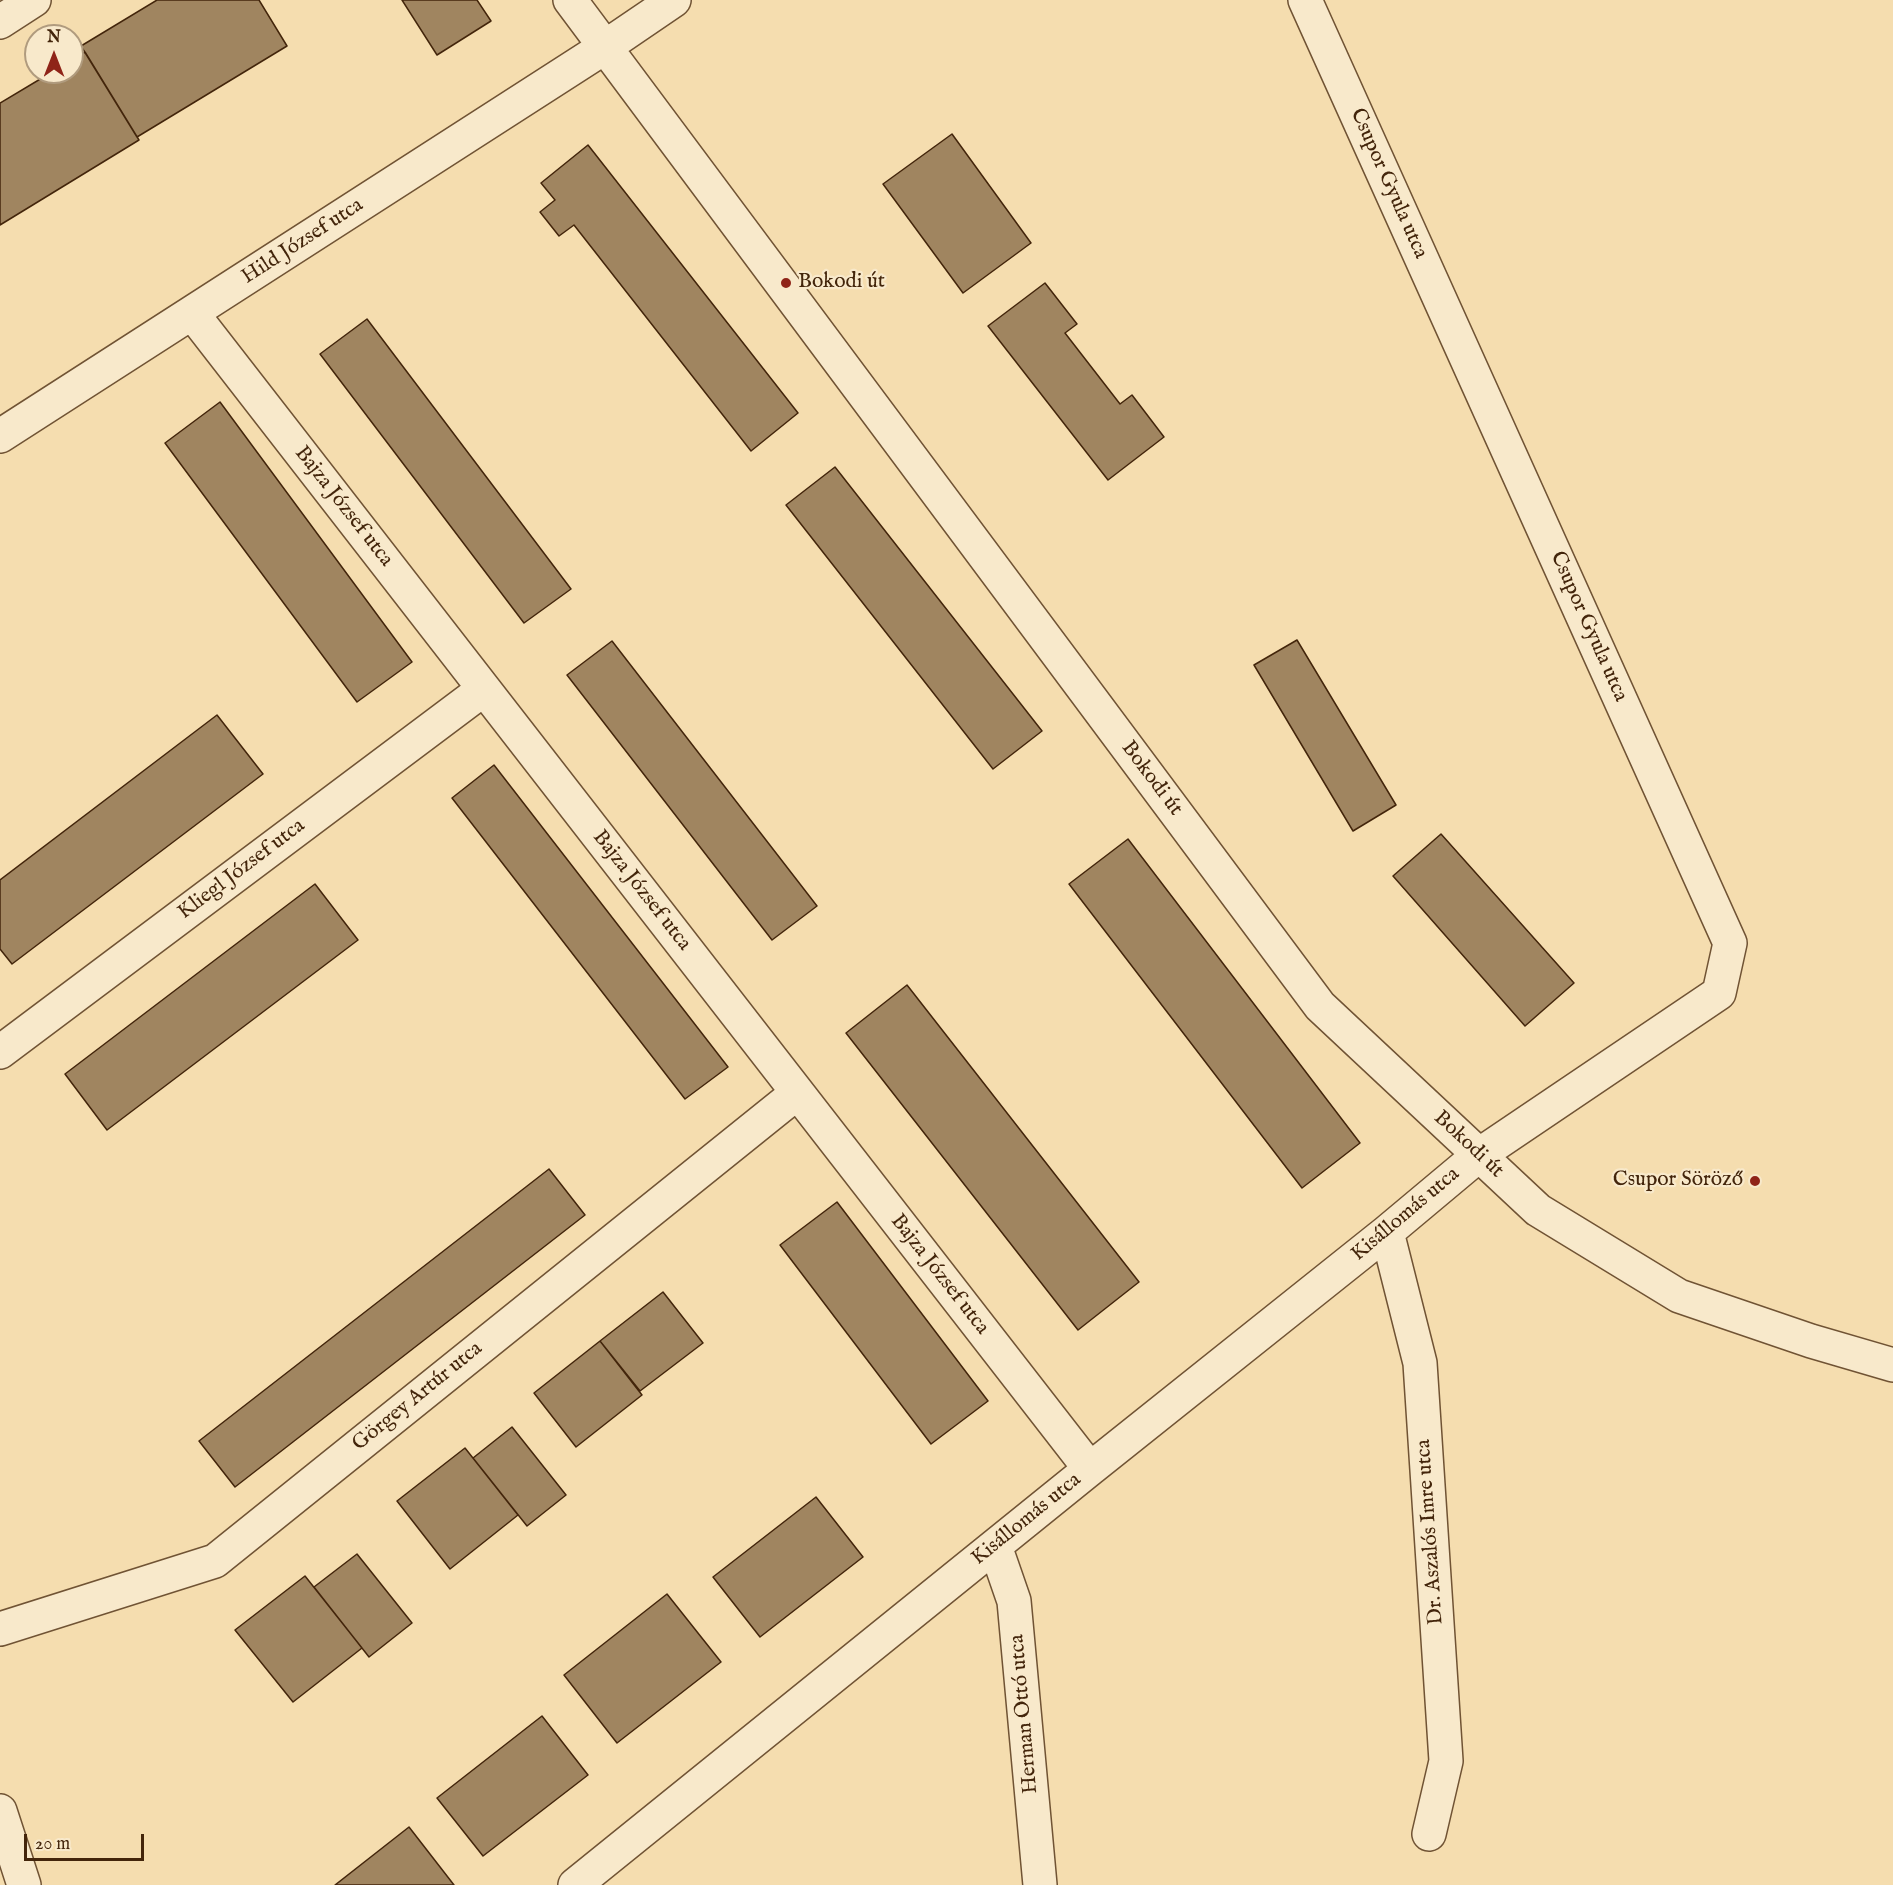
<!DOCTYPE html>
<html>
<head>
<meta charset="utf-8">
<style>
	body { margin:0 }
	#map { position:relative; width:1893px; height:1885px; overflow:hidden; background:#f5ddaf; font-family:"IM FELL English",serif }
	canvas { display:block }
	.north { position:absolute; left:24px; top:24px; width:60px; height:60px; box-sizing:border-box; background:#f8e9cb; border:2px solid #b09b7e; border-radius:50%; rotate:0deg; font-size:16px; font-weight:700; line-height:24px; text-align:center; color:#43250b }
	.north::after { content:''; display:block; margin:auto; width:21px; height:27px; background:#8f2418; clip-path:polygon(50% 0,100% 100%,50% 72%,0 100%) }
	.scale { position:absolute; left:24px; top:1834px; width:120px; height:27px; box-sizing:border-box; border:3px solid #43250b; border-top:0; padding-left:8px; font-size:18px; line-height:21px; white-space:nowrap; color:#43250b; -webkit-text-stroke:4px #f8e9cb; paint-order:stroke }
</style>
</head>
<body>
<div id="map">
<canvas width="1893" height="1885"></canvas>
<div class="north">N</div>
<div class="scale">20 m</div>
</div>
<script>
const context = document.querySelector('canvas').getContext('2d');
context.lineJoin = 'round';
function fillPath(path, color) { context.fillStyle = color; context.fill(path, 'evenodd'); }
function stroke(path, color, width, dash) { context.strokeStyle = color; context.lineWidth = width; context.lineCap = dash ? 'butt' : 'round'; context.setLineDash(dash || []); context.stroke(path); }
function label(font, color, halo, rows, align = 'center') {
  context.font = font + ' "IM FELL English",serif'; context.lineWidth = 4.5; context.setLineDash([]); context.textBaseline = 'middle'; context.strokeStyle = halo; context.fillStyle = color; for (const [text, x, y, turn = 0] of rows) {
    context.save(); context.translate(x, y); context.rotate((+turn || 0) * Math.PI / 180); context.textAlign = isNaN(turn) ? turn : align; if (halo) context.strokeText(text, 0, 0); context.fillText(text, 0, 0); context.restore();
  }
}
const building = new Path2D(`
	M 157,0 L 259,0 L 287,46 L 137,137 L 81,46 Z
	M 402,0 L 477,0 L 491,21 L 437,55 Z
	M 85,52 L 139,140 L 0,225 L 0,103 L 52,72 L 72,72 L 72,60 Z
	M 952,134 L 1031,243 L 963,293 L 883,184 Z
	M 588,145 L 798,413 L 751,451 L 574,225 L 559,236 L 540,212 L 555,200 L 541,183 Z
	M 1045,283 L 1077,324 L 1065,333 L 1120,404 L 1132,395 L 1164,437 L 1108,480 L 988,326 Z
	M 367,319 L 571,589 L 524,623 L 320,354 Z
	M 220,402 L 412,662 L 357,702 L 165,443 Z
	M 835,467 L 1042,731 L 993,769 L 786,505 Z
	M 1297,640 L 1396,805 L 1353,831 L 1254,665 Z
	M 612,641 L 817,906 L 772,940 L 567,675 Z
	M 217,715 L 263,774 L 12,964 L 0,949 L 0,880 Z
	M 494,765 L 728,1067 L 685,1099 L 452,798 Z
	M 1441,834 L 1574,983 L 1525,1026 L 1393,876 Z
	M 1128,839 L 1360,1143 L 1302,1188 L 1069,884 Z
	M 315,884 L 358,940 L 107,1130 L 65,1074 Z
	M 907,985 L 1139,1282 L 1078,1330 L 846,1033 Z
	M 549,1169 L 585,1215 L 235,1487 L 199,1441 Z
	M 837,1202 L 988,1401 L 931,1444 L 780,1245 Z
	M 663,1292 L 703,1343 L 640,1391 L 600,1341 Z
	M 600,1341 L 642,1395 L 576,1447 L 534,1393 Z
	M 512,1427 L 566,1495 L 527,1526 L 473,1458 Z
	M 465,1448 L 518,1515 L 450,1569 L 397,1501 Z
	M 816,1497 L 863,1557 L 760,1637 L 713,1577 Z
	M 357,1554 L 412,1623 L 369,1657 L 314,1587 Z
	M 305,1576 L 362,1648 L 293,1702 L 235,1630 Z
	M 667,1594 L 721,1662 L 617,1743 L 564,1675 Z
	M 542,1716 L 588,1775 L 483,1856 L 437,1798 Z
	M 409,1827 L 454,1885 L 335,1885 Z`);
const street = new Path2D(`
	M 570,0 L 1320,1006 L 1538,1210 L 1679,1296 L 1811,1341 L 1893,1365
	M 0,22 L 34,0
	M 192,313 L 1090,1469
	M 0,436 L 605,47 L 674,0
	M 0,1052 L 484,689
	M 1387,1232 L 1420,1363 L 1446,1761 L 1429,1834
	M 995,1546 L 1014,1601 L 1040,1885
	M 0,1629 L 215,1561 L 797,1093
	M 0,1811 L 24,1885
	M 575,1885 L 1090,1469 L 1387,1232 L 1479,1155 L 1719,993 L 1730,943 L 1305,0`);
const markers = [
	[786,283,6,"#8f2418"],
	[1755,1181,6,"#8f2418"]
];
const streetNames = [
	["Csupor Gyula utca",1388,184,66],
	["Hild József utca",303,242,-33],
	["Bajza József utca",343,507,52],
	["Csupor Gyula utca",1588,627,66],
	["Bokodi út",1151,779,53],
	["Kliegl József utca",242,870,-37],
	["Bajza József utca",641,891,52],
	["Bokodi út",1468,1145,43],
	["Kisállomás utca",1406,1215,-40],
	["Bajza József utca",939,1275,52],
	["Görgey Artúr utca",418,1397,-39],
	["Kisállomás utca",1027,1520,-39],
	["Dr. Aszalós Imre utca",1431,1532,-94],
	["Herman Ottó utca",1025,1714,-95]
];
const poiNames = [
	["Bokodi út",798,283],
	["Csupor Söröző",1743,1181,"right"]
];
fillPath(building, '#a08560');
stroke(building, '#43250b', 1.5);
stroke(street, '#705334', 36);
stroke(street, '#f8e9cb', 33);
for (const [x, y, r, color] of markers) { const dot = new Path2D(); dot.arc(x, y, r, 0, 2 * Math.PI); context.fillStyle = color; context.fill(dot); stroke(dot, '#f8e9cb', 2); }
label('21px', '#43250b', '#f8e9cb', streetNames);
label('21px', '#43250b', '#f8e9cb', poiNames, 'left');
</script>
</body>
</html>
